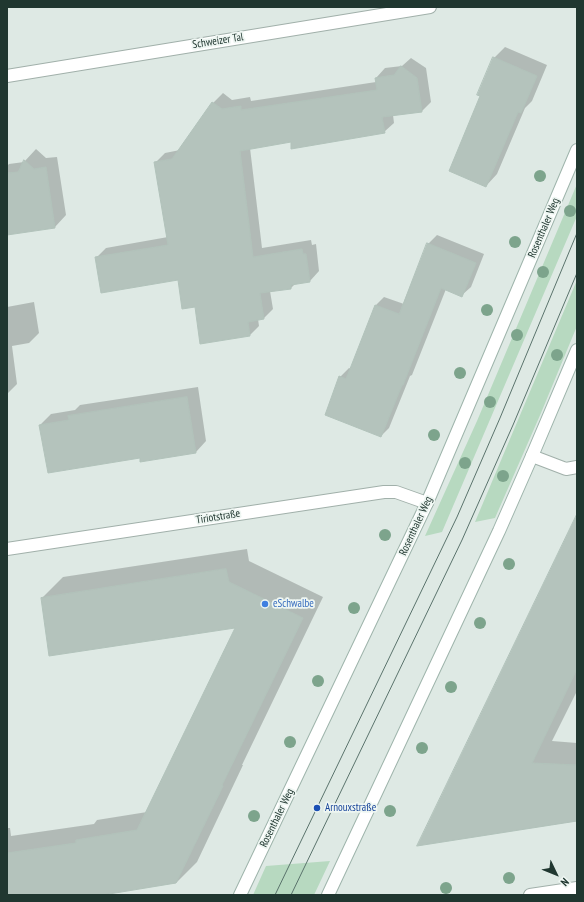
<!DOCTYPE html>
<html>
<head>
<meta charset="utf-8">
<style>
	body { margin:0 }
	#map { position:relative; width:584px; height:902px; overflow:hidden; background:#dee9e4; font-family:"PT Sans Narrow",sans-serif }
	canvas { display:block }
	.frame { position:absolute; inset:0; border:8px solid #203730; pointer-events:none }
	.north { position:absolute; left:536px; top:854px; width:40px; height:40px; -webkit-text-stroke:3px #eef6f2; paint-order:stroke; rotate:133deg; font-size:11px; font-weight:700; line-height:16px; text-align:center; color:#203730 }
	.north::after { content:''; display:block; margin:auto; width:14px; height:18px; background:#203730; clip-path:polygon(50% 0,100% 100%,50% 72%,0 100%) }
</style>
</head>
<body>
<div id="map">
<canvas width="584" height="902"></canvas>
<div class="frame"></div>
<div class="north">N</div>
</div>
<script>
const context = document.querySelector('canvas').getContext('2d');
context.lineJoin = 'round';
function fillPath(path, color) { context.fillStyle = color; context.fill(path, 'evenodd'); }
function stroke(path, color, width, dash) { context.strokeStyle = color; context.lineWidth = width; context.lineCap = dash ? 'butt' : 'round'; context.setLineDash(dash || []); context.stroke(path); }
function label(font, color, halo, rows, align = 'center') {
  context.font = font + ' "PT Sans Narrow",sans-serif'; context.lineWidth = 3.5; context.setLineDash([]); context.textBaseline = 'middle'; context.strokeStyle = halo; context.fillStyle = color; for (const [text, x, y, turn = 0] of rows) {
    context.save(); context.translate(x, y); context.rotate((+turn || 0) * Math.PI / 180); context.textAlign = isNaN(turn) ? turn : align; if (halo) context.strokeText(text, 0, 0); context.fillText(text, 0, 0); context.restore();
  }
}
const green = new Path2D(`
	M 577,184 L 577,216 L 442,532 L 425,536 L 477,421 Z
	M 577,280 L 577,326 L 541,413 L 495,518 L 475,522 Z
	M 330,861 L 314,895 L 253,895 L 266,866 Z`);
const shadow = new Path2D(`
	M 505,47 L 547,65 L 532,101 L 525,108 L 497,174 L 486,186 L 481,96 L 494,58 Z
	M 411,58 L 426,68 L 431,102 L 422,111 L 393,115 L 394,123 L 384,132 L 292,141 L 250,148 L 262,248 L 311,240 L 312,245 L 316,244 L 319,271 L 310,281 L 295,284 L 291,288 L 270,291 L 273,309 L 264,318 L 258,319 L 259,326 L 250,335 L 196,306 L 179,279 L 96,258 L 106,248 L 168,237 L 156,162 L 165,153 L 180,150 L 213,103 L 223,93 L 232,100 L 250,97 L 251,101 L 376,82 L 376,78 L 385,68 L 402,66 Z
	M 36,149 L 46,158 L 57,157 L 66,215 L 55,227 L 7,234 L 7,166 L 9,164 L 24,162 Z
	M 437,235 L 484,254 L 471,287 L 462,295 L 446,289 L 412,375 L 410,376 L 389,428 L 381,436 L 340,377 L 349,368 L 351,369 L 376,305 L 384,297 L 404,304 L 428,244 Z
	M 34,302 L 39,333 L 29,343 L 12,346 L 17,384 L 7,394 L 7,307 Z
	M 198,387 L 206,441 L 196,452 L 140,457 L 40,425 L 51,414 L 75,410 L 80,405 Z
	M 577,527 L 577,691 L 552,741 L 577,743 L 577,821 L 419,845 Z
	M 247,549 L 249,561 L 323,597 L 242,765 L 243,765 L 197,862 L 176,883 L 95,895 L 7,895 L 7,828 L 10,828 L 11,836 L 94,824 L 97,820 L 147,812 L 237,627 L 42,598 L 63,577 Z`);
const building = new Path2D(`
	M 493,57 L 537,76 L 521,113 L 518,112 L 486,187 L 449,171 L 480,96 L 477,95 Z
	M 401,66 L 417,78 L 422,112 L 382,117 L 385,133 L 291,149 L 291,142 L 240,151 L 253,257 L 302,249 L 303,254 L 306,254 L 310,282 L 291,285 L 291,289 L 260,293 L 264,319 L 248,322 L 250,336 L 200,344 L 195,307 L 182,309 L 178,280 L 101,293 L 95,257 L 168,245 L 154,162 L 172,159 L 212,102 L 222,109 L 241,106 L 241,110 L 377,90 L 375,78 L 394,75 Z
	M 24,160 L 34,169 L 46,167 L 55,228 L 7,235 L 7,173 L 18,172 Z
	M 427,243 L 476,263 L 462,297 L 441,288 L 403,385 L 402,385 L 381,437 L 325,415 L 339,376 L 346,379 L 375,305 L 399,314 Z
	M 187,397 L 196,453 L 140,462 L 140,458 L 48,473 L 39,425 L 69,420 L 68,416 Z
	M 577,514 L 577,669 L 532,763 L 577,765 L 577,821 L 417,846 Z
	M 226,569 L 229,582 L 303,618 L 222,785 L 223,786 L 176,883 L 103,895 L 7,895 L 7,853 L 76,843 L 76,840 L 137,830 L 235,628 L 49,656 L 41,598 Z`);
const minor = new Path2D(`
	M 7,76 L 430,7
	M 532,456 L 566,469 L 577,467
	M 7,549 L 384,492 L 396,492 L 427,503
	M 530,895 L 577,888`);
const secondary = new Path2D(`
	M 240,895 L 427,503 L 577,150
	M 328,895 L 499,531 L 532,456 L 577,350`);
const tram = new Path2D(`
	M 275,895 L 457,517 L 500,418 L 577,233
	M 291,895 L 462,540 L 513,425 L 577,273`);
const trees = [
	[540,176],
	[570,211],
	[515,242],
	[543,272],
	[487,310],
	[517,335],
	[557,355],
	[460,373],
	[490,402],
	[434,435],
	[465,463],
	[503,476],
	[385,535],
	[509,564],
	[354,608],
	[480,623],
	[318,681],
	[451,687],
	[290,742],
	[422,748],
	[390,811],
	[254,816],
	[509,878],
	[446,888]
];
const markers = [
	[265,604,4,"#3f7fe0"],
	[317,808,4,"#1a4fb4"]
];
const streetNames = [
	["Schweizer Tal",218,41,-9],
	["Rosenthaler Weg",544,228,-67],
	["Tiriotstraße",218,517,-9],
	["Rosenthaler Weg",416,526,-65],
	["Rosenthaler Weg",277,818,-64]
];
const shopNames = [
	["eSchwalbe",273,604]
];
const transitNames = [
	["Arnouxstraße",325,808]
];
fillPath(green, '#b7d9c0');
fillPath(shadow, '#0003');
fillPath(building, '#b4c3bc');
stroke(building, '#b1c2ba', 1);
stroke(minor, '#a1b0aa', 14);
stroke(secondary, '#9eb4ab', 14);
stroke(minor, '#fff', 12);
stroke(secondary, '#fff', 12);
stroke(tram, '#5a736c', 1);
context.fillStyle = '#7da48c';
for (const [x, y] of trees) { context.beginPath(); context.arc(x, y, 6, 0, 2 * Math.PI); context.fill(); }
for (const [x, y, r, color] of markers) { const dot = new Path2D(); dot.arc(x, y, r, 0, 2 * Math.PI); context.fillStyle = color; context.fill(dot); stroke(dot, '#eef6f2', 1.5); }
label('11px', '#203730', '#eef6f2', streetNames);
label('11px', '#366cbe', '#eef6f2', shopNames, 'left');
label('11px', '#164399', '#eef6f2', transitNames, 'left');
</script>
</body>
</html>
